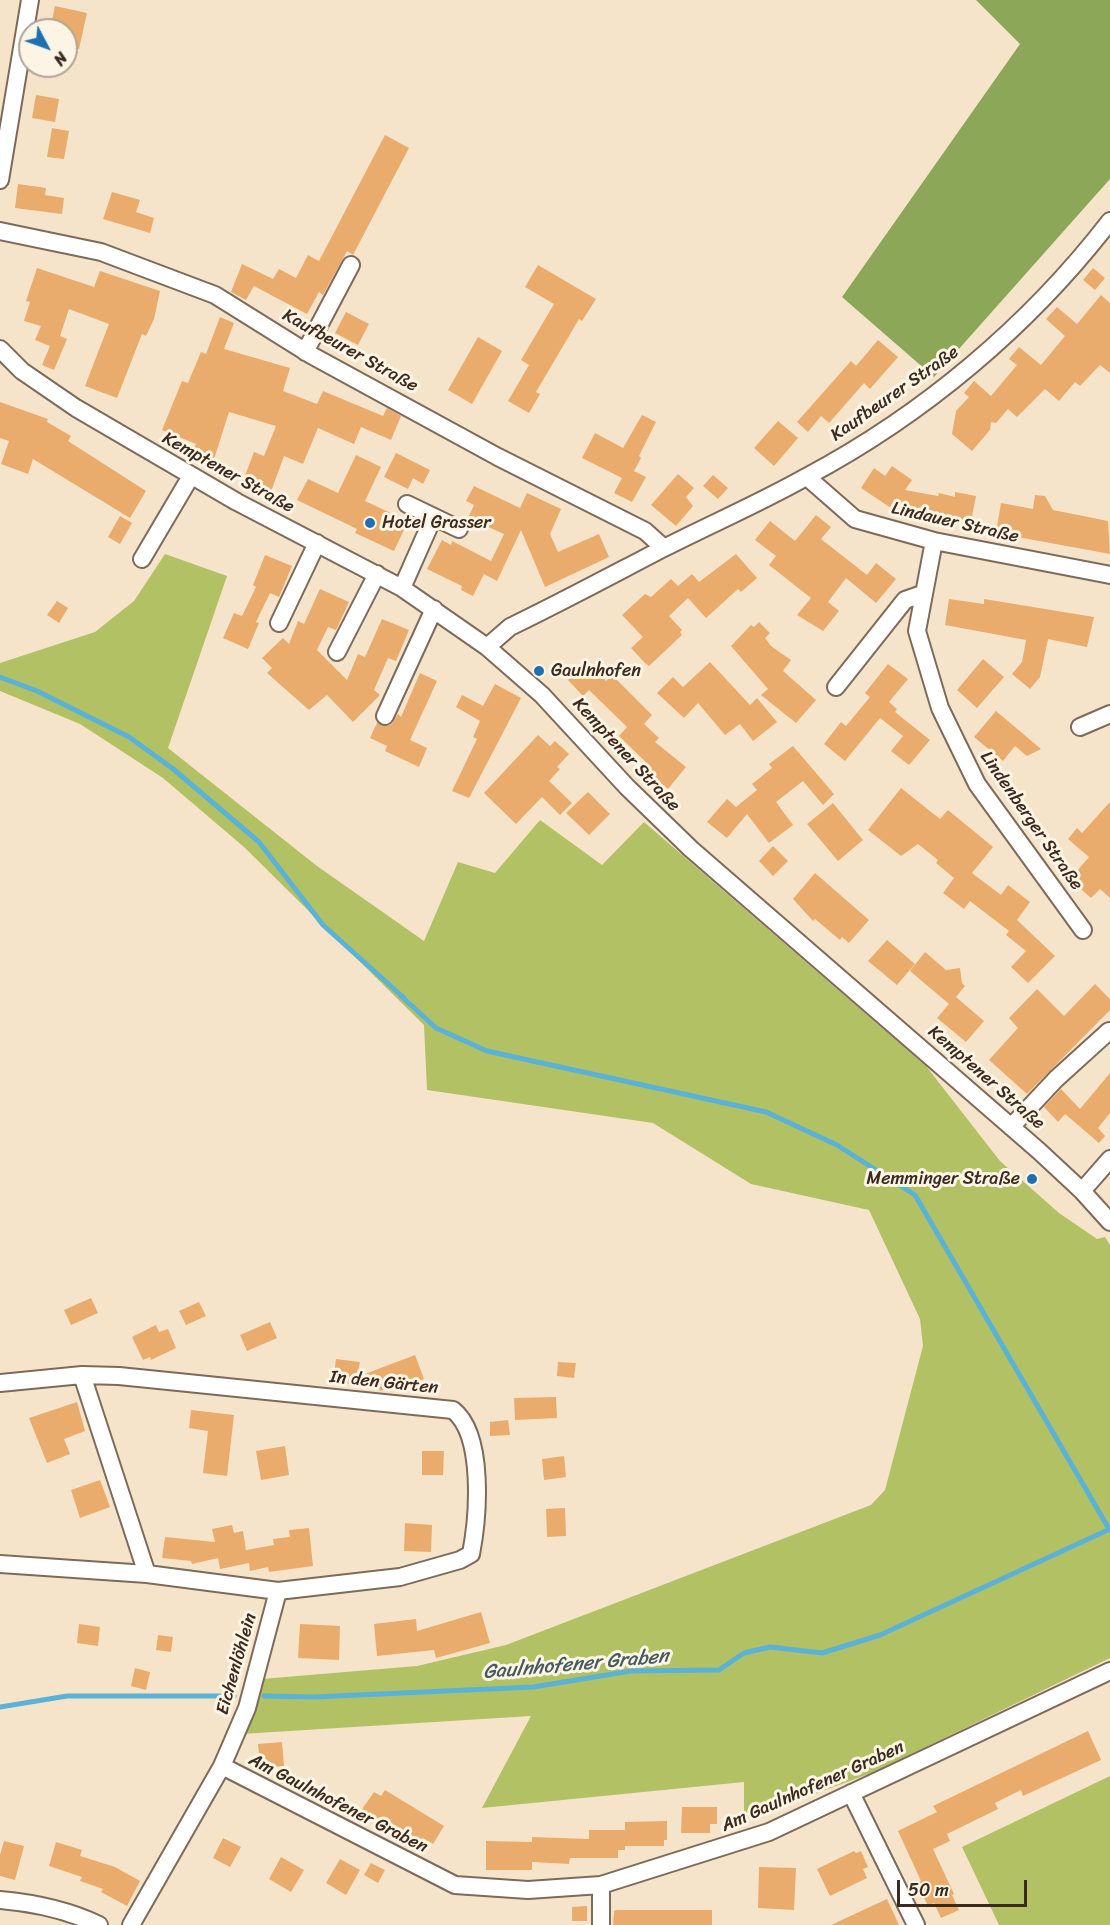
<!DOCTYPE html>
<html>
<head>
<meta charset="utf-8">
<style>
	body { margin:0 }
	#map { position:relative; width:1110px; height:1925px; overflow:hidden; background:#f6e4ca; font-family:Sriracha,sans-serif }
	canvas { display:block }
	.north { position:absolute; left:18px; top:18px; width:60px; height:60px; box-sizing:border-box; background:#fcf5e5; border:2px solid #afa495; border-radius:50%; rotate:131deg; font-size:16px; font-weight:700; line-height:24px; text-align:center; color:#3b2a1e }
	.north::after { content:''; display:block; margin:auto; width:21px; height:27px; background:#1f6fb2; clip-path:polygon(50% 0,100% 100%,50% 72%,0 100%) }
	.scale { position:absolute; left:897px; top:1880px; width:130px; height:27px; box-sizing:border-box; border:3px solid #3b2a1e; border-top:0; padding-left:8px; font-size:18px; line-height:21px; white-space:nowrap; color:#3b2a1e; -webkit-text-stroke:4px #fcf5e5; paint-order:stroke }
</style>
</head>
<body>
<div id="map">
<canvas width="1110" height="1925"></canvas>
<div class="north">N</div>
<div class="scale">50 m</div>
</div>
<script>
const context = document.querySelector('canvas').getContext('2d');
context.lineJoin = 'round';
function fillPath(path, color) { context.fillStyle = color; context.fill(path, 'evenodd'); }
function stroke(path, color, width, dash) { context.strokeStyle = color; context.lineWidth = width; context.lineCap = dash ? 'butt' : 'round'; context.setLineDash(dash || []); context.stroke(path); }
function label(font, color, halo, rows, align = 'center') {
  context.font = font + ' Sriracha,sans-serif'; context.lineWidth = 6; context.setLineDash([]); context.textBaseline = 'middle'; context.strokeStyle = halo; context.fillStyle = color; for (const [text, x, y, turn = 0] of rows) {
    context.save(); context.translate(x, y); context.rotate((+turn || 0) * Math.PI / 180); context.textAlign = isNaN(turn) ? turn : align; if (halo) context.strokeText(text, 0, 0); context.fillText(text, 0, 0); context.restore();
  }
}
const green = new Path2D(`
	M 165,554 L 227,576 L 168,748 L 317,866 L 424,941 L 458,862 L 495,873 L 540,820 L 602,865 L 644,822 L 926,1066 L 1000,1161 L 1059,1213 L 1097,1239 L 1105,1237 L 1110,1245 L 1110,1658 L 874,1772 L 744,1820 L 744,1715 L 744,1782 L 482,1808 L 531,1716 L 241,1734 L 262,1679 L 417,1666 L 506,1645 L 871,1505 L 885,1490 L 923,1346 L 920,1319 L 869,1210 L 751,1184 L 653,1123 L 427,1090 L 424,1025 L 244,847 L 163,778 L 80,724 L 0,691 L 0,663 L 95,632 L 134,601 Z
	M 1110,1776 L 1110,1925 L 999,1925 L 962,1847 Z`);
const forest = new Path2D(`
	M 976,0 L 1110,0 L 1110,179 L 934,377 L 842,297 L 1020,44 Z`);
const stream = new Path2D(`
	M 0,677 L 37,691 L 129,737 L 172,768 L 259,842 L 323,925 L 404,998
	M 401,996 L 436,1028 L 487,1051 L 766,1112 L 837,1145 L 915,1195 L 1109,1529
	M 264,1696 L 314,1697 L 533,1687 L 631,1671 L 719,1670 L 744,1653 L 770,1647 L 822,1653 L 880,1635 L 1110,1529
	M 0,1707 L 67,1696 L 234,1696`);
const building = new Path2D(`
	M 55,6 L 87,13 L 79,49 L 66,47 L 66,30 L 50,30 Z
	M 36,95 L 59,99 L 55,122 L 32,118 Z
	M 52,128 L 69,131 L 64,159 L 47,157 Z
	M 385,135 L 409,148 L 353,255 L 347,251 L 323,295 L 319,292 L 307,314 L 254,286 L 246,300 L 231,292 L 242,264 L 273,279 L 279,269 L 296,278 L 308,255 L 319,261 Z
	M 18,184 L 46,188 L 45,195 L 64,198 L 62,214 L 15,208 Z
	M 112,192 L 140,200 L 136,212 L 154,218 L 150,233 L 103,219 Z
	M 538,265 L 596,299 L 582,321 L 579,319 L 536,392 L 540,394 L 529,413 L 508,401 L 529,365 L 521,360 L 554,304 L 525,287 Z
	M 37,268 L 94,287 L 100,271 L 160,291 L 154,319 L 146,336 L 142,334 L 117,398 L 85,386 L 109,324 L 69,309 L 60,336 L 67,339 L 54,370 L 42,365 L 50,346 L 35,340 L 41,326 L 24,321 L 30,302 L 26,301 Z
	M 1093,268 L 1105,278 L 1095,290 L 1083,280 Z
	M 1101,295 L 1110,303 L 1110,373 L 1100,365 L 1080,386 L 1075,382 L 1059,401 L 1045,389 L 1017,417 L 1008,409 L 996,423 L 991,422 L 990,430 L 972,451 L 952,434 L 956,411 L 969,397 L 964,393 L 974,381 L 991,396 L 1017,365 L 1009,359 L 1019,347 L 1041,365 L 1065,336 L 1046,319 L 1057,307 L 1077,324 Z
	M 346,312 L 369,324 L 358,345 L 335,333 Z
	M 220,317 L 234,323 L 224,349 L 290,368 L 283,391 L 317,404 L 323,391 L 383,416 L 387,408 L 401,416 L 391,440 L 361,427 L 354,444 L 318,428 L 303,464 L 284,456 L 269,497 L 241,486 L 254,452 L 264,456 L 276,426 L 229,412 L 215,456 L 208,468 L 190,456 L 196,444 L 162,430 L 182,381 L 188,383 L 201,352 L 206,354 Z
	M 478,337 L 502,351 L 472,404 L 448,390 Z
	M 878,340 L 898,357 L 870,389 L 864,383 L 829,423 L 821,416 L 808,432 L 797,422 L 851,361 L 856,366 Z
	M 0,402 L 48,419 L 47,422 L 71,436 L 68,441 L 146,491 L 130,518 L 33,459 L 28,474 L 1,464 L 9,441 L 0,438 Z
	M 642,415 L 656,422 L 639,456 L 641,458 L 634,471 L 646,477 L 632,502 L 614,493 L 622,478 L 582,458 L 595,433 L 623,448 Z
	M 778,421 L 798,438 L 774,466 L 754,448 Z
	M 396,453 L 430,470 L 423,484 L 413,478 L 408,489 L 384,477 Z
	M 356,455 L 381,467 L 365,501 L 408,521 L 394,551 L 355,533 L 357,529 L 297,500 L 308,479 L 338,493 Z
	M 892,466 L 912,480 L 905,490 L 938,496 L 939,493 L 955,497 L 955,492 L 976,496 L 971,522 L 952,518 L 951,522 L 894,510 L 861,488 L 874,468 L 885,476 Z
	M 678,474 L 694,488 L 686,497 L 693,506 L 676,526 L 651,505 Z
	M 713,475 L 728,488 L 718,499 L 703,486 Z
	M 474,486 L 520,508 L 527,493 L 561,509 L 550,534 L 558,552 L 599,534 L 609,557 L 545,587 L 521,530 L 497,581 L 484,574 L 473,596 L 461,590 L 462,586 L 427,569 L 442,540 L 451,545 L 452,541 L 491,561 L 504,534 L 468,518 L 474,505 L 466,501 Z
	M 1035,495 L 1045,496 L 1053,510 L 1108,521 L 1110,554 L 996,533 L 1001,503 L 1033,509 Z
	M 816,515 L 831,527 L 821,539 L 867,575 L 876,563 L 896,579 L 876,603 L 846,578 L 828,602 L 839,611 L 823,631 L 797,615 L 811,598 L 769,565 L 776,556 L 755,540 L 770,521 L 795,541 Z
	M 120,516 L 132,523 L 120,544 L 108,537 Z
	M 736,554 L 757,578 L 741,592 L 738,589 L 706,618 L 688,598 L 669,616 L 682,630 L 680,632 L 682,635 L 649,666 L 645,663 L 631,648 L 643,637 L 622,615 L 645,594 L 651,597 L 671,579 L 678,586 L 692,574 L 699,582 Z
	M 265,555 L 292,566 L 279,597 L 270,593 L 256,622 L 259,623 L 248,649 L 223,638 L 234,613 L 242,616 L 256,587 L 253,585 Z
	M 320,589 L 349,602 L 336,630 L 328,627 L 317,650 L 347,680 L 358,654 L 365,657 L 382,619 L 409,630 L 396,661 L 388,658 L 374,690 L 380,695 L 353,722 L 327,695 L 309,710 L 267,673 L 272,668 L 262,658 L 283,638 L 289,644 L 298,621 L 304,624 Z
	M 949,599 L 984,604 L 984,599 L 1094,617 L 1087,647 L 1048,639 L 1040,677 L 1030,689 L 1012,674 L 1022,662 L 1026,640 L 945,625 Z
	M 57,601 L 68,608 L 59,623 L 47,615 Z
	M 759,622 L 770,633 L 765,638 L 771,646 L 791,660 L 783,671 L 816,700 L 796,723 L 761,695 L 768,689 L 731,646 L 751,625 L 754,627 Z
	M 983,659 L 1004,677 L 977,708 L 957,690 Z
	M 586,661 L 606,681 L 612,675 L 652,715 L 644,724 L 659,738 L 655,742 L 686,767 L 668,789 L 648,773 L 652,768 L 619,736 L 627,727 L 589,690 L 583,696 L 568,680 Z
	M 710,662 L 750,705 L 757,698 L 777,722 L 753,741 L 740,724 L 725,735 L 698,703 L 684,718 L 657,693 L 673,677 L 683,687 Z
	M 888,664 L 908,679 L 889,702 L 897,709 L 895,712 L 930,740 L 909,765 L 891,751 L 903,736 L 880,718 L 845,761 L 824,744 L 841,722 L 846,726 L 870,697 L 865,693 Z
	M 420,673 L 437,681 L 410,740 L 427,748 L 419,767 L 385,751 L 387,746 L 370,738 L 377,723 L 387,726 L 392,724 L 398,714 L 401,717 Z
	M 495,684 L 521,698 L 469,798 L 452,791 L 477,739 L 473,737 L 480,721 L 456,707 L 462,695 L 483,706 Z
	M 996,711 L 1041,749 L 1027,756 L 1015,746 L 1003,761 L 974,737 Z
	M 538,735 L 550,746 L 555,741 L 569,754 L 557,767 L 560,769 L 549,781 L 572,803 L 560,815 L 542,797 L 516,824 L 484,793 Z
	M 793,746 L 834,794 L 823,805 L 803,781 L 776,802 L 793,825 L 769,843 L 747,814 L 727,838 L 707,822 L 727,799 L 736,807 L 757,790 L 752,784 L 772,768 L 769,764 Z
	M 901,788 L 940,819 L 948,810 L 993,847 L 972,873 L 1001,895 L 1008,885 L 1030,902 L 1017,920 L 1055,956 L 1028,983 L 1011,967 L 1026,951 L 1006,935 L 1009,931 L 970,901 L 964,909 L 943,893 L 954,878 L 936,863 L 938,860 L 918,844 L 901,856 L 868,830 Z
	M 588,792 L 610,814 L 589,835 L 566,813 Z
	M 1110,802 L 1110,898 L 1100,889 L 1091,898 L 1070,879 L 1089,857 L 1068,839 L 1077,828 L 1082,833 Z
	M 833,803 L 863,840 L 838,861 L 807,824 Z
	M 773,846 L 788,861 L 773,876 L 759,861 Z
	M 815,873 L 869,920 L 849,943 L 842,937 L 840,940 L 815,919 L 813,921 L 793,899 Z
	M 887,940 L 915,964 L 897,985 L 868,961 Z
	M 925,952 L 946,970 L 960,968 L 962,983 L 965,986 L 956,997 L 984,1021 L 966,1042 L 937,1018 L 949,1004 L 910,971 Z
	M 1095,984 L 1110,999 L 1110,1010 L 1027,1094 L 989,1060 L 1018,1028 L 1009,1018 L 1037,989 L 1064,1016 Z
	M 1110,1073 L 1110,1113 L 1098,1128 L 1105,1136 L 1099,1143 L 1065,1114 L 1058,1122 L 1044,1107 L 1061,1089 L 1080,1109 Z
	M 91,1298 L 98,1313 L 71,1325 L 64,1310 Z
	M 199,1302 L 206,1316 L 186,1325 L 179,1311 Z
	M 270,1322 L 277,1338 L 247,1351 L 240,1335 Z
	M 156,1325 L 159,1332 L 168,1329 L 176,1348 L 151,1360 L 150,1357 L 143,1360 L 132,1337 Z
	M 415,1355 L 424,1379 L 397,1389 L 395,1385 L 380,1391 L 379,1388 L 333,1382 L 336,1359 L 360,1362 L 357,1377 Z
	M 558,1362 L 576,1363 L 574,1378 L 557,1376 Z
	M 556,1397 L 557,1418 L 515,1420 L 514,1398 Z
	M 77,1402 L 85,1431 L 64,1439 L 70,1454 L 47,1463 L 29,1418 Z
	M 191,1410 L 234,1415 L 227,1476 L 203,1473 L 208,1431 L 189,1428 Z
	M 508,1420 L 510,1435 L 490,1436 L 490,1422 Z
	M 285,1446 L 289,1475 L 261,1480 L 256,1451 Z
	M 422,1451 L 444,1451 L 443,1475 L 422,1475 Z
	M 564,1456 L 566,1477 L 544,1480 L 542,1459 Z
	M 100,1480 L 110,1507 L 80,1518 L 71,1490 Z
	M 565,1508 L 566,1536 L 547,1537 L 546,1509 Z
	M 405,1523 L 432,1525 L 431,1552 L 404,1551 Z
	M 232,1525 L 234,1533 L 243,1531 L 246,1550 L 274,1545 L 273,1539 L 290,1537 L 289,1530 L 309,1528 L 313,1566 L 269,1572 L 268,1567 L 250,1571 L 249,1563 L 220,1569 L 218,1558 L 192,1564 L 191,1561 L 162,1558 L 165,1537 L 215,1542 L 212,1529 Z
	M 481,1612 L 490,1643 L 436,1658 L 434,1650 L 377,1656 L 374,1624 L 416,1619 L 417,1631 Z
	M 79,1624 L 100,1627 L 98,1646 L 77,1643 Z
	M 300,1624 L 340,1626 L 339,1660 L 298,1658 Z
	M 158,1635 L 173,1637 L 171,1652 L 156,1650 Z
	M 135,1668 L 150,1672 L 146,1690 L 131,1686 Z
	M 1088,1731 L 1101,1760 L 1023,1796 L 1021,1790 L 995,1803 L 998,1809 L 947,1834 L 950,1841 L 933,1849 L 954,1894 L 952,1895 L 959,1910 L 941,1918 L 934,1903 L 928,1906 L 917,1883 L 921,1881 L 898,1831 L 937,1812 L 933,1806 Z
	M 282,1742 L 284,1766 L 260,1768 L 258,1744 Z
	M 385,1790 L 444,1826 L 433,1844 L 423,1838 L 420,1843 L 390,1822 L 385,1829 L 360,1812 L 374,1792 L 381,1796 Z
	M 682,1807 L 717,1807 L 717,1824 L 710,1824 L 710,1833 L 681,1833 Z
	M 667,1821 L 667,1840 L 664,1840 L 664,1846 L 625,1846 L 625,1850 L 618,1850 L 618,1858 L 570,1858 L 569,1864 L 532,1862 L 532,1870 L 486,1870 L 486,1841 L 532,1842 L 532,1837 L 589,1839 L 589,1830 L 625,1830 L 625,1822 Z
	M 223,1838 L 241,1847 L 230,1867 L 213,1858 Z
	M 4,1841 L 24,1846 L 15,1880 L 0,1876 L 0,1855 Z
	M 56,1842 L 82,1850 L 80,1856 L 115,1867 L 140,1881 L 127,1906 L 101,1892 L 103,1889 L 80,1881 L 82,1877 L 49,1866 Z
	M 854,1851 L 856,1853 L 861,1851 L 868,1867 L 863,1869 L 867,1878 L 830,1896 L 817,1869 Z
	M 281,1857 L 304,1870 L 291,1892 L 269,1879 Z
	M 340,1859 L 360,1870 L 346,1895 L 326,1883 Z
	M 371,1863 L 385,1870 L 378,1883 L 364,1875 Z
	M 759,1867 L 796,1868 L 794,1910 L 758,1908 Z
	M 887,1899 L 899,1925 L 831,1925 Z
	M 587,1906 L 587,1921 L 572,1921 L 572,1907 Z
	M 616,1910 L 712,1910 L 712,1925 L 613,1925 L 614,1911 Z`);
const minor = new Path2D(`
	M 0,180 L 30,0
	M 0,231 L 101,252 L 215,295 L 311,355 L 498,457 L 645,531 L 664,548
	M 0,349 L 22,371 L 76,408 L 237,502 L 402,588 L 487,647 L 542,695 L 627,787 L 691,849 L 1039,1151 L 1082,1191 L 1110,1222
	M 305,352 L 351,265
	M 807,477 L 855,519 L 934,541 L 1110,575
	M 407,504 L 459,529
	M 934,541 L 917,631 L 940,708 L 977,784 L 1083,930
	M 142,559 L 191,476
	M 402,588 L 433,518
	M 279,623 L 317,543
	M 487,647 L 510,627 C 562,602 612,575 664,548 C 711,524 760,503 806,477 C 923,415 1029,326 1110,221
	M 337,652 L 377,574
	M 836,687 L 905,600 L 922,594
	M 385,716 L 434,609
	M 1080,727 L 1110,714
	M 1011,1127 L 1056,1079 L 1109,1031
	M 1082,1191 L 1110,1159
	M 82,1375 L 147,1574
	M 0,1383 L 82,1375 L 119,1376 L 453,1410 C 485,1435 478,1518 471,1554 L 460,1560 L 400,1577 L 278,1591 L 147,1574 L 0,1564
	M 222,1766 L 455,1885 L 528,1890 L 601,1885 L 769,1832 L 1110,1671
	M 851,1793 L 916,1925
	M 0,1900 C 34,1903 68,1910 99,1925
	M 131,1925 L 222,1766 L 247,1708 L 278,1591
	M 601,1925 L 601,1885`);
const markers = [
	[370,523,6,"#1f6fb2"],
	[539,671,6,"#1f6fb2"],
	[1032,1179,6,"#1f6fb2"]
];
const streetNames = [
	["Kaufbeurer Straße",350,351,29],
	["Kaufbeurer Straße",895,394,-35],
	["Kemptener Straße",228,473,29],
	["Lindauer Straße",955,523,13],
	["Kemptener Straße",626,755,47],
	["Lindenberger Straße",1031,821,55],
	["Kemptener Straße",986,1078,41],
	["In den Gärten",384,1383,6],
	["Eichenlöhlein",237,1664,-74],
	["Am Gaulnhofener Graben",813,1787,-24],
	["Am Gaulnhofener Graben",338,1804,27]
];
const poiNames = [
	["Hotel Grasser",382,523],
	["Gaulnhofen",551,671],
	["Memminger Straße",1020,1179,"right"]
];
const waterNames = [
	["Gaulnhofener Graben",576,1665,-5]
];
fillPath(green, '#b2c163');
fillPath(forest, '#8da759');
stroke(stream, '#5ab2d7', 5);
fillPath(building, '#eaac6c');
stroke(minor, '#7c6b5a', 20);
stroke(minor, '#fff', 16);
for (const [x, y, r, color] of markers) { const dot = new Path2D(); dot.arc(x, y, r, 0, 2 * Math.PI); context.fillStyle = color; context.fill(dot); stroke(dot, '#fcf5e5', 2); }
label('18px', '#3b2a1e', '#fcf5e5', streetNames);
label('18px', '#3b2a1e', '#fcf5e5', poiNames, 'left');
label('italic 20px', '#465a5f', '#fcf5e5', waterNames);
</script>
</body>
</html>
